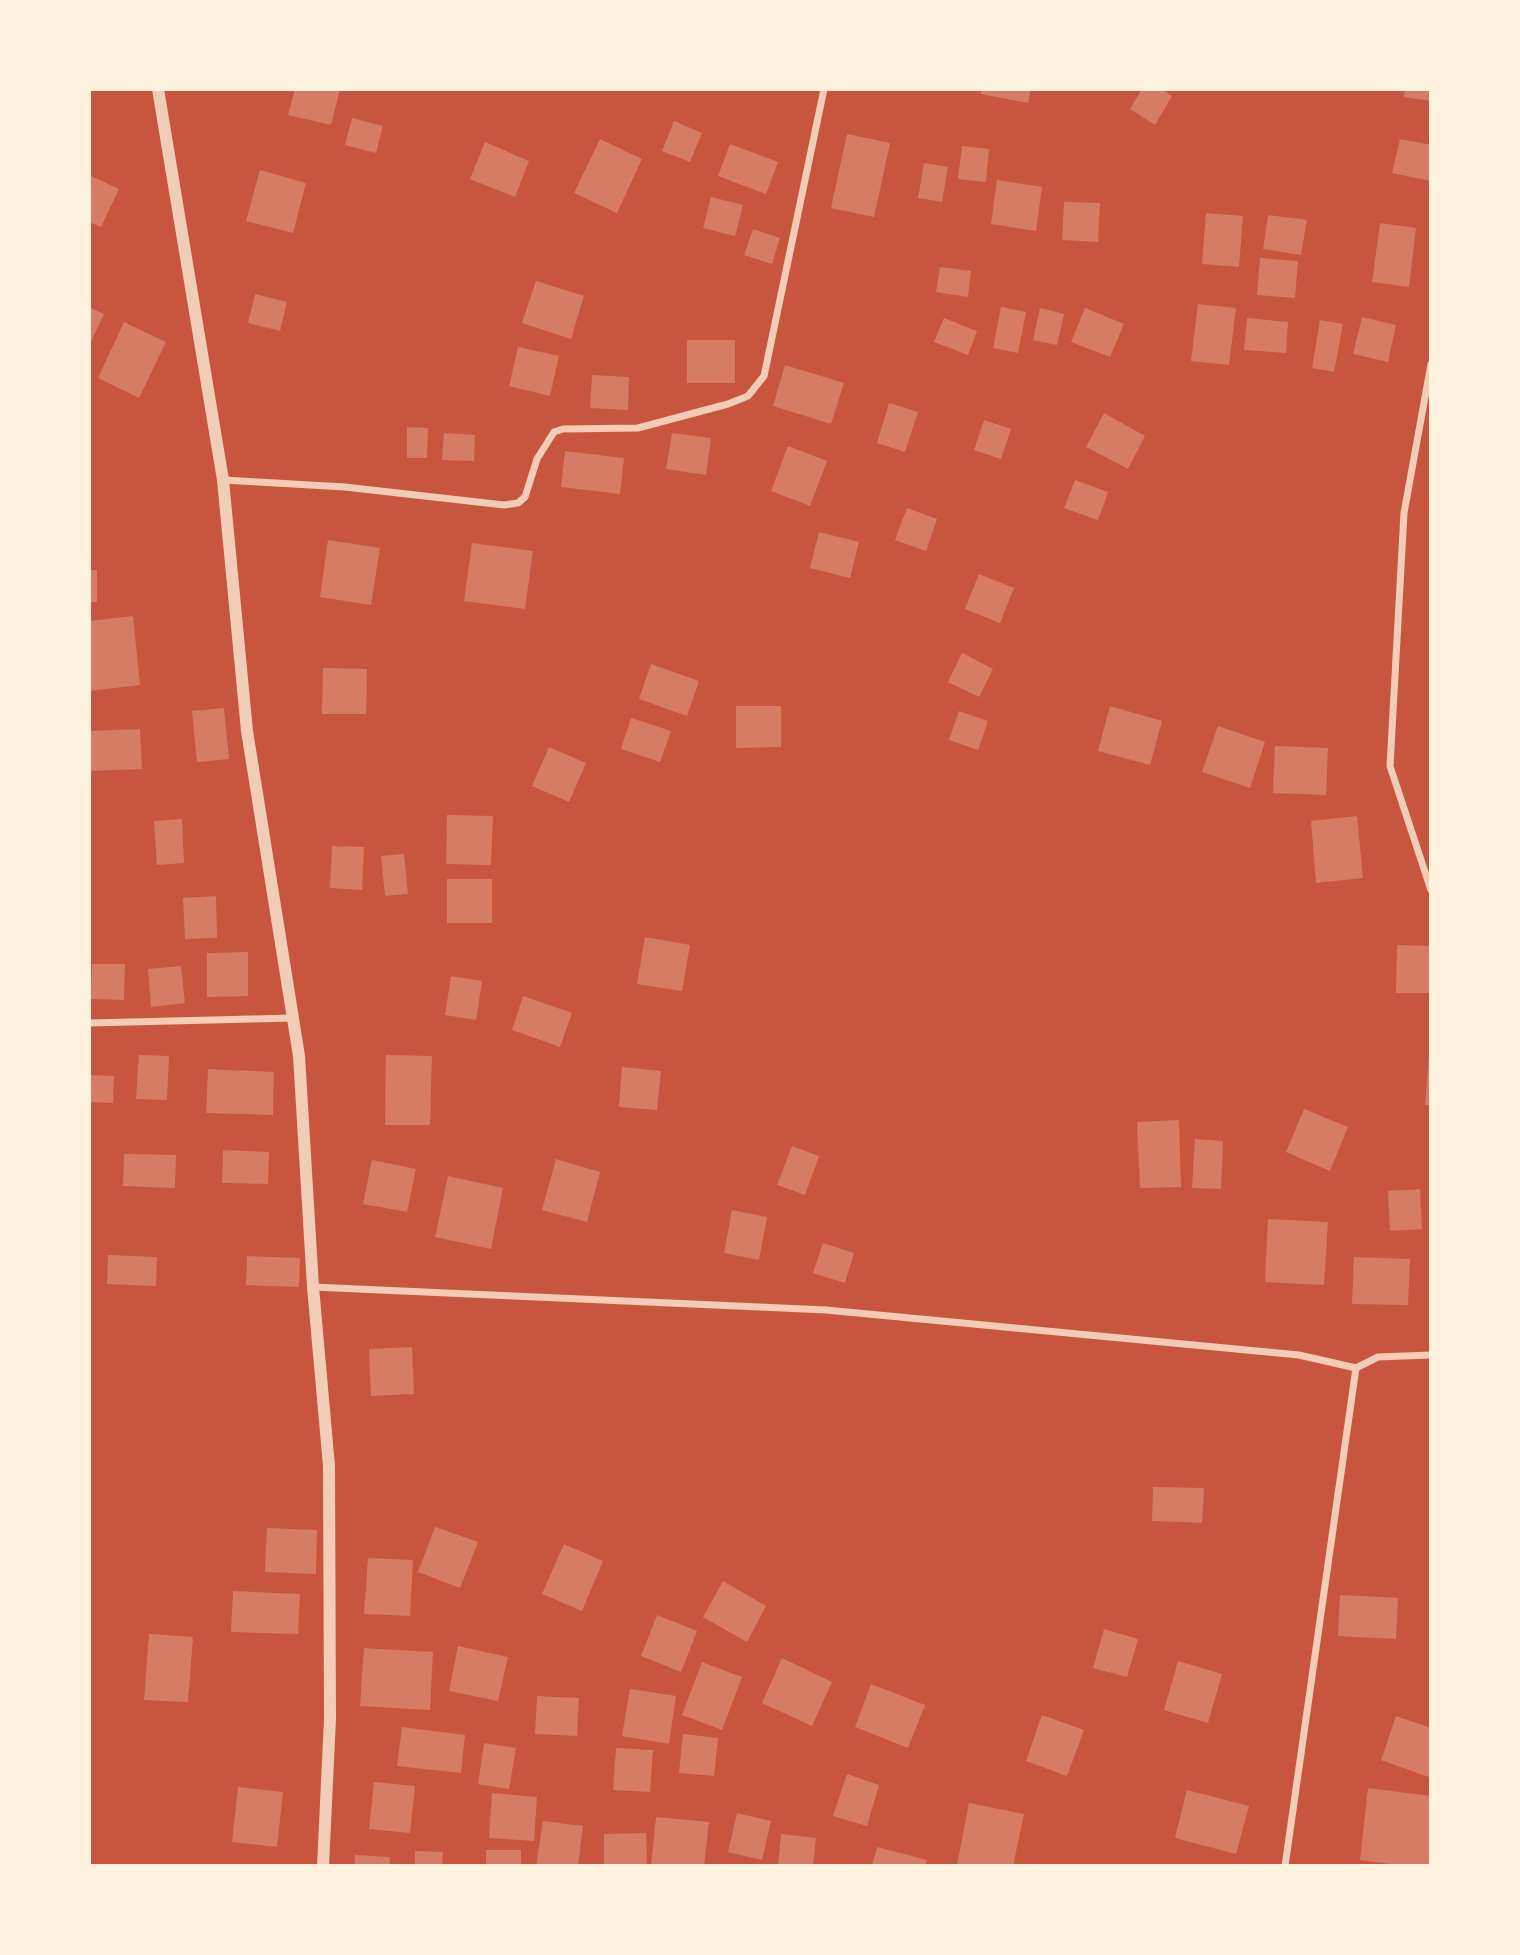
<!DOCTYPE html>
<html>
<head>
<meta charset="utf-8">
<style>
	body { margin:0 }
	#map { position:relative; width:1520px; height:1955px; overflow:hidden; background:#c8553d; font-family:"IBM Plex Sans",sans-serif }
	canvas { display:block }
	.frame { position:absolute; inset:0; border:91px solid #fff3e0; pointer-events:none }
</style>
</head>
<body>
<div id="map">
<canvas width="1520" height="1955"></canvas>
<div class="frame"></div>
</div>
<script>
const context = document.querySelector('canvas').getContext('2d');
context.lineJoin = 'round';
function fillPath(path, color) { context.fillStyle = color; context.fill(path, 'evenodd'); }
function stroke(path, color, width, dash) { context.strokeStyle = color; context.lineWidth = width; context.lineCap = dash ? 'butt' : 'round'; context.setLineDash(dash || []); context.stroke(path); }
const building = new Path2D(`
	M 295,89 L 340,89 L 331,125 L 288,115 Z
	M 981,89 L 1031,89 L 1028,103 L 981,94 Z
	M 1142,89 L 1162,89 L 1172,96 L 1155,125 L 1130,109 Z
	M 1405,89 L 1431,89 L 1431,101 L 1404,97 Z
	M 352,118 L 383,126 L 376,153 L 345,145 Z
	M 674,121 L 702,133 L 690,162 L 662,151 Z
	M 847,134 L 890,143 L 874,217 L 831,208 Z
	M 600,139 L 642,159 L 617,213 L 574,193 Z
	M 1400,139 L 1431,145 L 1431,181 L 1392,173 Z
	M 485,142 L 529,161 L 515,197 L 470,179 Z
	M 730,144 L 778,162 L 766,194 L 718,176 Z
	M 962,146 L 989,149 L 986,182 L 958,179 Z
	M 924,163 L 948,167 L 942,202 L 918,198 Z
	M 260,170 L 306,183 L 293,233 L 246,221 Z
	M 89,175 L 119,189 L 101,227 L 89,222 Z
	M 997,180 L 1042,187 L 1036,231 L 991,224 Z
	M 711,197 L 743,205 L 735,236 L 703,228 Z
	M 1064,202 L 1100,203 L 1098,242 L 1062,240 Z
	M 1206,213 L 1243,216 L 1239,267 L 1202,264 Z
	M 1268,215 L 1307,220 L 1301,255 L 1263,249 Z
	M 1380,223 L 1416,228 L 1409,287 L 1372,282 Z
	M 753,229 L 780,238 L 772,264 L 744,255 Z
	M 1260,258 L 1298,261 L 1295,298 L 1257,295 Z
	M 940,267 L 971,271 L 968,297 L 936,292 Z
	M 536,281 L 584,296 L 571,339 L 522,323 Z
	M 255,294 L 287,302 L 280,331 L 248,323 Z
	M 1198,304 L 1236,308 L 1229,365 L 1191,361 Z
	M 89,307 L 104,314 L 89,346 Z
	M 1001,307 L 1026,312 L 1018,353 L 993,348 Z
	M 1040,308 L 1064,314 L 1057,345 L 1033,340 Z
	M 1085,308 L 1124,324 L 1110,357 L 1071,342 Z
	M 1362,317 L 1396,325 L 1388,362 L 1353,354 Z
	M 944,318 L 977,331 L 968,355 L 934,342 Z
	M 1247,318 L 1288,322 L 1286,353 L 1244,350 Z
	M 1320,320 L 1343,324 L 1334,372 L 1312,368 Z
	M 124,322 L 166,342 L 139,398 L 98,378 Z
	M 687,340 L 735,340 L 735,383 L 687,383 Z
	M 518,347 L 559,356 L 550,396 L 509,386 Z
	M 785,365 L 844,383 L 831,424 L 773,406 Z
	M 592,375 L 629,377 L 628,410 L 590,408 Z
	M 889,403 L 918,412 L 905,452 L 877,443 Z
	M 1104,413 L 1145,436 L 1128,469 L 1086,447 Z
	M 984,420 L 1011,429 L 1001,459 L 974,450 Z
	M 407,427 L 428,428 L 427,458 L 407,458 Z
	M 444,433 L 475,435 L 474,461 L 442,460 Z
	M 672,433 L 711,438 L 706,475 L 666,469 Z
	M 788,446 L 827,461 L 810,506 L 771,491 Z
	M 565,451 L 624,458 L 620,494 L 561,487 Z
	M 1075,480 L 1108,492 L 1098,520 L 1064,508 Z
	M 907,508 L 937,519 L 926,551 L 895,540 Z
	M 819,532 L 859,542 L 850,578 L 810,568 Z
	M 328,540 L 380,548 L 371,605 L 320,597 Z
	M 472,543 L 533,551 L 525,609 L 464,601 Z
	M 89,570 L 97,570 L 97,602 L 89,602 Z
	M 979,574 L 1014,588 L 1000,623 L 965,609 Z
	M 133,616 L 140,685 L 89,691 L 89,621 Z
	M 962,653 L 993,669 L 979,697 L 948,682 Z
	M 651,664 L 699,681 L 687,716 L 639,699 Z
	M 323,668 L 367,669 L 366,714 L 322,714 Z
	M 736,706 L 781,706 L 781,747 L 736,748 Z
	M 1110,706 L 1162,721 L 1150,765 L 1098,751 Z
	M 224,708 L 229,759 L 197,762 L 192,711 Z
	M 959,711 L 988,721 L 978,750 L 949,740 Z
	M 631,718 L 671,731 L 660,762 L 621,749 Z
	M 1218,726 L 1265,742 L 1250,788 L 1202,772 Z
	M 140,729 L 142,769 L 89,771 L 89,731 Z
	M 1275,746 L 1328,748 L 1326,795 L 1273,793 Z
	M 549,747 L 586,763 L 569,802 L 532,786 Z
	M 447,815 L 493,816 L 491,865 L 446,864 Z
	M 1357,816 L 1363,878 L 1316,883 L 1311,821 Z
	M 182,819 L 184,863 L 157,865 L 154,821 Z
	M 332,846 L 364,847 L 362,890 L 330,888 Z
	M 404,854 L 408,894 L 385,896 L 381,856 Z
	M 447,879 L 492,879 L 492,923 L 447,923 Z
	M 216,896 L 217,938 L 185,939 L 183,898 Z
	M 645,937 L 690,945 L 682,991 L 637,984 Z
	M 1397,945 L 1431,946 L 1431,993 L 1396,993 Z
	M 248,952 L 248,996 L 207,997 L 207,953 Z
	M 92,964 L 125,964 L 124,1000 L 91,999 Z
	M 181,966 L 185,1003 L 151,1007 L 148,969 Z
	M 451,976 L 482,981 L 476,1020 L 445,1015 Z
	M 523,996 L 572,1013 L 560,1047 L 512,1030 Z
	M 139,1055 L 169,1056 L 167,1100 L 136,1099 Z
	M 386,1055 L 432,1056 L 430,1125 L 385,1125 Z
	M 1429,1055 L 1431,1055 L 1431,1105 L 1425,1105 Z
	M 622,1067 L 661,1071 L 657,1110 L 619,1107 Z
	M 208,1069 L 274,1072 L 273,1115 L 206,1113 Z
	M 89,1075 L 114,1076 L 113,1103 L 89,1102 Z
	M 1304,1109 L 1348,1127 L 1330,1171 L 1286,1152 Z
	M 1179,1120 L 1181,1187 L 1140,1188 L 1137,1122 Z
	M 1195,1139 L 1223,1141 L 1221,1189 L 1192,1188 Z
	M 792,1146 L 819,1156 L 805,1195 L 777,1185 Z
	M 223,1150 L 269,1152 L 268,1184 L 222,1183 Z
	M 124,1154 L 176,1155 L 175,1188 L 123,1186 Z
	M 556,1159 L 600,1172 L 587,1222 L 542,1210 Z
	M 372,1160 L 416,1169 L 407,1212 L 363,1204 Z
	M 448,1176 L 503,1188 L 491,1249 L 435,1237 Z
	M 1420,1189 L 1422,1229 L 1390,1231 L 1388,1191 Z
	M 732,1210 L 767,1217 L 759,1260 L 724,1253 Z
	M 1268,1219 L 1328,1222 L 1324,1285 L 1265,1282 Z
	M 823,1243 L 854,1253 L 845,1283 L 813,1273 Z
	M 108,1255 L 157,1257 L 156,1286 L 107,1284 Z
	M 247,1256 L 300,1258 L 299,1287 L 246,1285 Z
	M 1354,1257 L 1410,1259 L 1408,1305 L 1352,1304 Z
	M 412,1347 L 414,1394 L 371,1396 L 369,1349 Z
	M 1153,1487 L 1204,1488 L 1202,1523 L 1152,1521 Z
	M 435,1527 L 478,1542 L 460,1588 L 418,1572 Z
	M 267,1528 L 317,1530 L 316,1574 L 265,1572 Z
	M 564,1544 L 603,1561 L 582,1611 L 542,1594 Z
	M 368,1558 L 413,1560 L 410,1616 L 364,1614 Z
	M 723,1581 L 766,1606 L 747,1642 L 703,1617 Z
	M 233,1591 L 300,1594 L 298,1634 L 231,1632 Z
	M 1340,1595 L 1398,1598 L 1396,1639 L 1338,1636 Z
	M 657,1615 L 697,1631 L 681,1672 L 641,1656 Z
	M 1104,1629 L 1138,1639 L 1127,1677 L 1093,1668 Z
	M 149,1634 L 193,1637 L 188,1702 L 144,1700 Z
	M 458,1646 L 508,1657 L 498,1701 L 449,1691 Z
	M 364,1648 L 433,1652 L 430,1710 L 360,1706 Z
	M 782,1658 L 832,1682 L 812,1726 L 762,1703 Z
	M 1178,1661 L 1222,1674 L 1208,1723 L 1164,1710 Z
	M 702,1662 L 742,1677 L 722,1730 L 682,1715 Z
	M 871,1684 L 925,1705 L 908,1748 L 855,1727 Z
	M 630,1689 L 676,1696 L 669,1744 L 622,1736 Z
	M 537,1696 L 579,1698 L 577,1736 L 535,1734 Z
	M 1042,1715 L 1084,1730 L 1067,1776 L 1026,1761 Z
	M 1396,1716 L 1431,1728 L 1431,1770 L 1429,1777 L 1381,1760 Z
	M 402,1727 L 465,1735 L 461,1773 L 397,1766 Z
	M 683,1734 L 718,1738 L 714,1776 L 679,1773 Z
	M 484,1743 L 516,1748 L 509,1789 L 478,1784 Z
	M 616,1748 L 653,1750 L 650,1792 L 613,1790 Z
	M 847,1774 L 879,1785 L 867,1826 L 833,1816 Z
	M 374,1782 L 415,1786 L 410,1833 L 369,1829 Z
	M 238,1787 L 283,1792 L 277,1847 L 232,1842 Z
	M 1368,1788 L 1431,1796 L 1431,1866 L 1405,1866 L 1360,1860 Z
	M 1187,1790 L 1249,1806 L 1236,1854 L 1175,1838 Z
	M 492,1793 L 537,1797 L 534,1841 L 489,1838 Z
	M 969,1803 L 1024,1814 L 1013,1866 L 957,1865 Z
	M 737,1813 L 771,1821 L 762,1860 L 728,1852 Z
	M 656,1817 L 709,1822 L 704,1866 L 651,1866 Z
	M 543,1821 L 583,1826 L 578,1866 L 536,1866 Z
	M 646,1833 L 647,1866 L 604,1866 L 604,1834 Z
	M 781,1834 L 816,1838 L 813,1866 L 778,1866 Z
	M 877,1847 L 927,1860 L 926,1866 L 872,1866 Z
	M 486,1850 L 521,1850 L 521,1866 L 486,1866 Z
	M 415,1851 L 443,1852 L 442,1866 L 415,1866 Z
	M 355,1855 L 390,1857 L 389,1866 L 355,1866 Z`);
const minor = new Path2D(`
	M 1431,364 L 1404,513 L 1390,766 L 1431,890
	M 223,480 L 345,487 L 504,505 L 518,503 L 525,497 L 537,459 L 554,432 L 563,429 L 638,428 L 728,404 L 748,396 L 764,376 L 824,89
	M 89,1023 L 293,1018
	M 313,1287 L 826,1310 L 1299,1355 L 1356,1368 L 1378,1357 L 1431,1355
	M 1285,1866 L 1356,1368`);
const tertiary = new Path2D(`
	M 158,89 L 223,480 L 247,731 L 299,1056 L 313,1287 L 329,1466 L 330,1719 L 323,1866`);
fillPath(building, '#d67c66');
stroke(minor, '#f1ccb7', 7);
stroke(tertiary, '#f1ccb7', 12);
</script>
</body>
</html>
